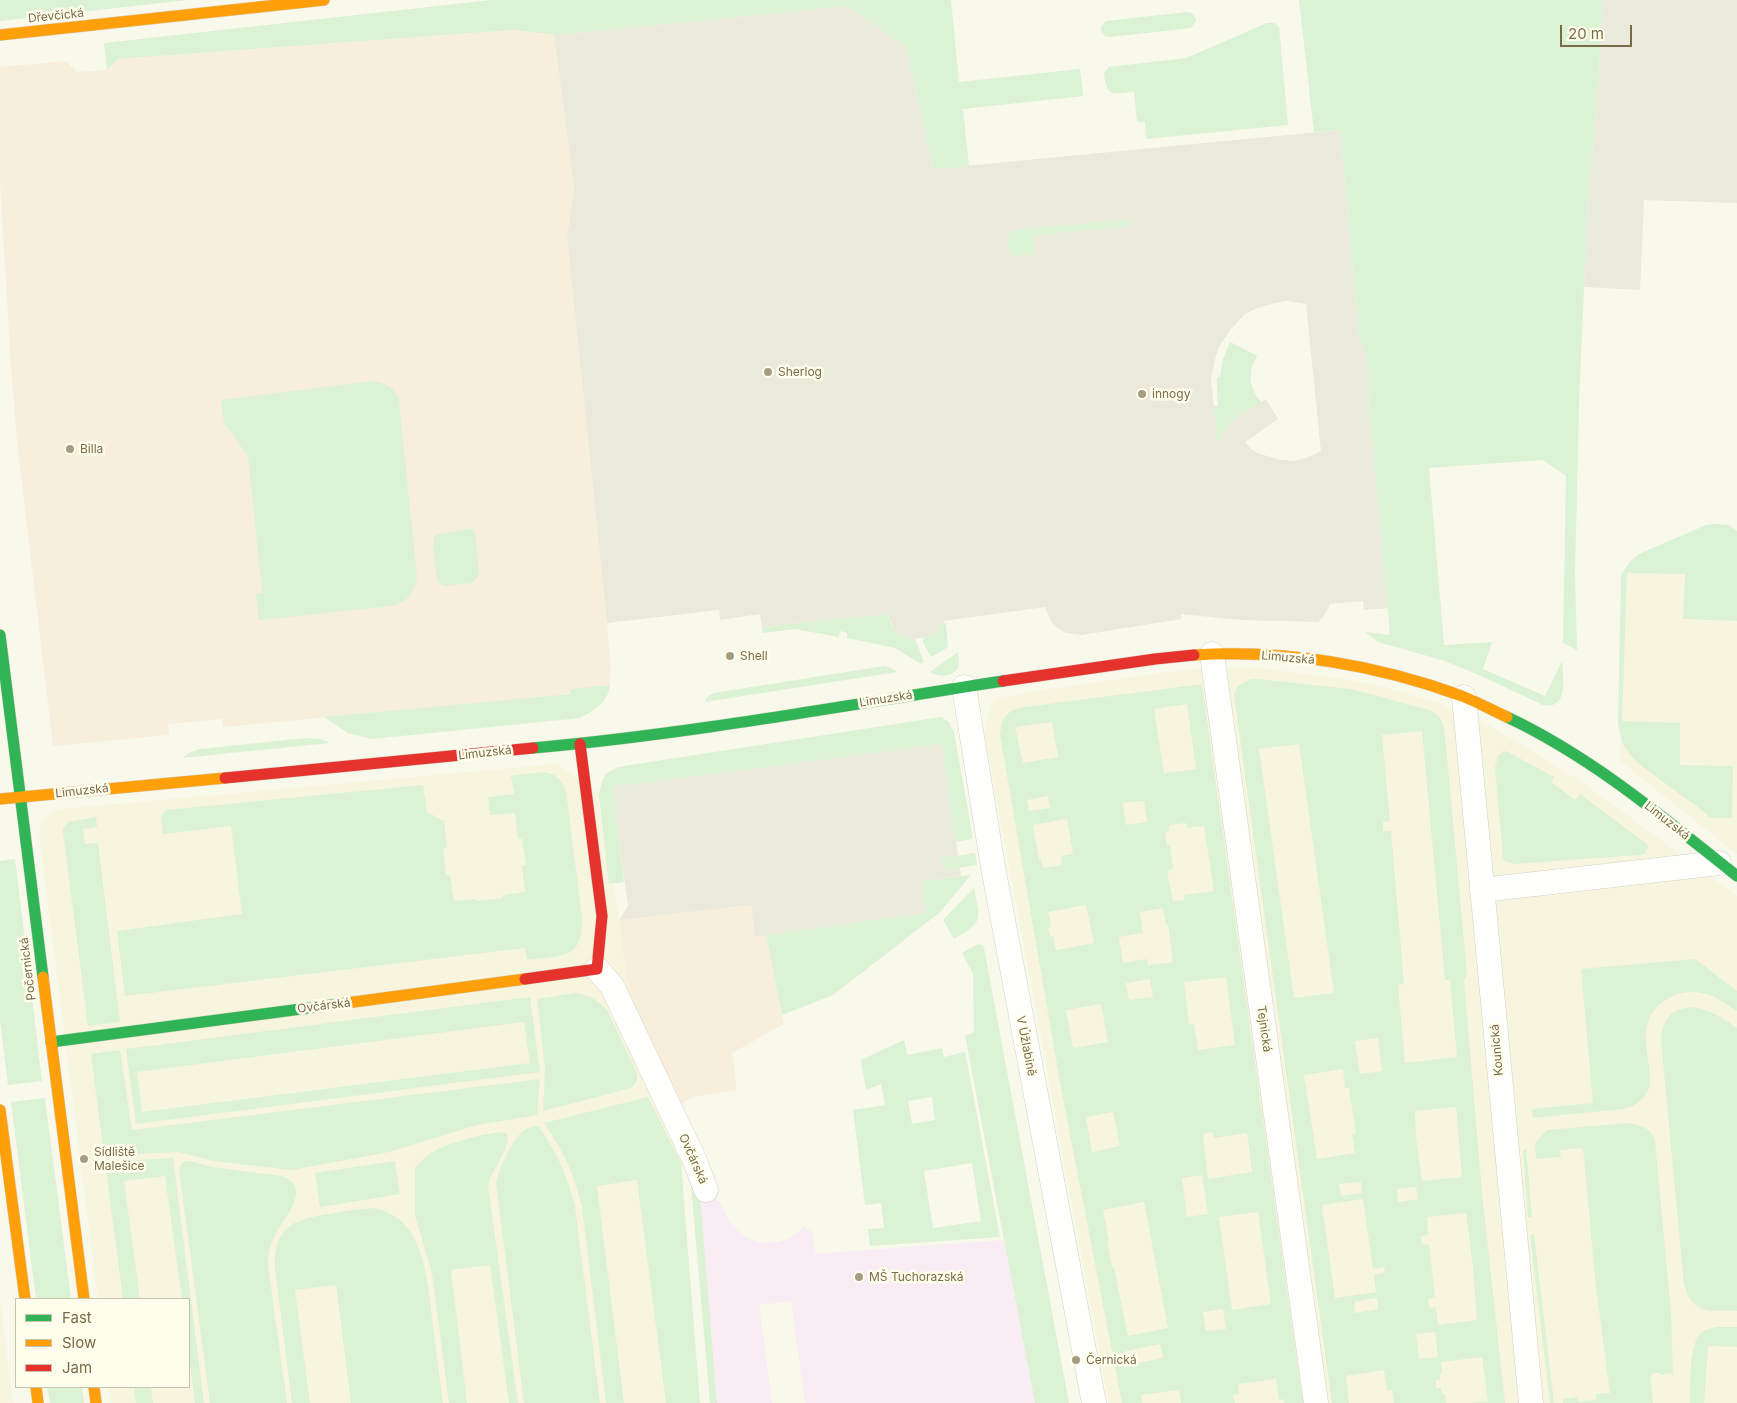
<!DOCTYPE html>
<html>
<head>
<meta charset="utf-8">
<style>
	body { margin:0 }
	#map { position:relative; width:1737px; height:1403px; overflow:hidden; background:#f8f8eb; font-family:Inter,sans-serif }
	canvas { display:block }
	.legend { position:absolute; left:15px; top:1298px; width:175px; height:90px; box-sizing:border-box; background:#fffeed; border:1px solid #cac3ab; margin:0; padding:6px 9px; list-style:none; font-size:15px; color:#7a6b48 }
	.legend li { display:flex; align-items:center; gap:10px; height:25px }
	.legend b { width:25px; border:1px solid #cac3ab }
	.scale { position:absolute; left:1560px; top:25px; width:72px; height:22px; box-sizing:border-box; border:2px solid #7a6b48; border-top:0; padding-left:6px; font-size:15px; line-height:18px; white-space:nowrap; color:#7a6b48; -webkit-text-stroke:4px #fffeed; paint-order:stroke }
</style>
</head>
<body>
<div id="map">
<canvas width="1737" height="1403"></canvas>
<ul class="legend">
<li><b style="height:6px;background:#30b455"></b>Fast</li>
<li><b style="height:6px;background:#ff9f0a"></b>Slow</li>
<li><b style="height:6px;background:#e5322d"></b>Jam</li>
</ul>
<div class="scale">20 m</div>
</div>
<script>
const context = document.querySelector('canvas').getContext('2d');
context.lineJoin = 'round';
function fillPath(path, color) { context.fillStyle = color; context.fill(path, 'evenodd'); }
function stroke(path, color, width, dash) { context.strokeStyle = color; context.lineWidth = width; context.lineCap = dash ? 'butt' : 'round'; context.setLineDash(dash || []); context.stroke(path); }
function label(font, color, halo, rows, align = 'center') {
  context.font = font + ' Inter,sans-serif'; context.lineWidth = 5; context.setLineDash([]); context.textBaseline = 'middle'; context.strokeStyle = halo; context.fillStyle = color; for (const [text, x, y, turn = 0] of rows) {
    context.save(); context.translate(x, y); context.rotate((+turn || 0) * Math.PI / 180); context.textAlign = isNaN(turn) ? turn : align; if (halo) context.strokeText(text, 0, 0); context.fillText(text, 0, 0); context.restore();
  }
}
const residential = new Path2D(`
	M 1627,572 L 1737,577 L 1737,854 L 1620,761 Z
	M 1224,668 L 1266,669 L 1328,677 L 1366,683 L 1405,693 L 1441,704 L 1479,720 L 1521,744 L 1583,783 L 1737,896 L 1737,1403 L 1109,1403 L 985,736 L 988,716 L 994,699 L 1035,691 L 1183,670 Z
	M 557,764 L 599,794 L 610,884 L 614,884 L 628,992 L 703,1152 L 681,1168 L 683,1403 L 111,1403 L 109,1387 L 189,1387 L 189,1299 L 98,1299 L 39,833 L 41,823 L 51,813 L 63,809 Z
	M 0,1299 L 13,1403 L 0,1403 Z`);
const commercial = new Path2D(`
	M 513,30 L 554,35 L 574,187 L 567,237 L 607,623 L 611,667 L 610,685 L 570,689 L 570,694 L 223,727 L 222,719 L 168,724 L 169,735 L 53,746 L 17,442 L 11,368 L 0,182 L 0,67 L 66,61 L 77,72 L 107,70 L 118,59 Z
	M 751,905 L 755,936 L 766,935 L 784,1024 L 732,1053 L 737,1090 L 692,1097 L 681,1105 L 628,992 L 619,920 Z`);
const industrial = new Path2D(`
	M 1602,0 L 1737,0 L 1737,203 L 1644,200 L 1640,290 L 1584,287 L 1588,197 L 1599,78 Z
	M 848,6 L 906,47 L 933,169 L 1340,130 L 1359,339 L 1370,369 L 1370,380 L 1368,401 L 1389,608 L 1364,610 L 1363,601 L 1330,604 L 1323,618 L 1318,622 L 1241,620 L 1181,614 L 1181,619 L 1082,635 L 1066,633 L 1059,629 L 1052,623 L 1045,607 L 943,621 L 933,635 L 927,637 L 915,639 L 908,639 L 898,634 L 894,630 L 888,614 L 762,627 L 760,614 L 720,620 L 719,610 L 607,623 L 567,237 L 574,187 L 554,35 ZM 1287,301 L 1306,304 L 1321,451 L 1309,457 L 1294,461 L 1281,460 L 1260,454 L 1252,450 L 1245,442 L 1278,419 L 1266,399 L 1261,402 L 1256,396 L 1252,387 L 1250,381 L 1251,369 L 1257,356 L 1230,342 L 1223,360 L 1220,377 L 1217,377 L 1218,406 L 1214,406 L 1211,380 L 1215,359 L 1219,347 L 1230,330 L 1245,314 L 1255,309 L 1275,303 Z
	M 942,743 L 961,876 L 922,881 L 926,913 L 755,937 L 751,905 L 619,920 L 628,906 L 612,787 Z`);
const education = new Path2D(`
	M 711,1188 L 731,1223 L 745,1237 L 760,1243 L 778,1242 L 788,1239 L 804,1227 L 813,1233 L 815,1254 L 1004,1240 L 1035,1403 L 805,1403 L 791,1301 L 759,1305 L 772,1403 L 717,1403 L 700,1194 Z`);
const green = new Path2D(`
	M 0,0 L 188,0 L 0,21 Z
	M 491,0 L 951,0 L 959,82 L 1080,69 L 1083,96 L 963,109 L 969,166 L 933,169 L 906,47 L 848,6 L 554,35 L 513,30 L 118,59 L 107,70 L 104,43 Z
	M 1299,0 L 1602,0 L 1599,78 L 1588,197 L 1579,402 L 1575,573 L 1577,650 L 1563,643 L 1566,476 L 1543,460 L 1429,468 L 1444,645 L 1492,642 L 1483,669 L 1545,696 L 1562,661 C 1563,677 1569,710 1543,705 L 1479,675 L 1445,661 L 1378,642 L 1365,632 L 1390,635 L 1368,401 C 1371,376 1369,362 1359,339 L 1340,130 L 1314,132 Z
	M 1187,12 C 1193,12 1195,16 1196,21 L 1191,28 L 1110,37 C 1104,37 1101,33 1101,27 L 1106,21 Z
	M 1267,23 L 1274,23 L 1279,27 L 1288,125 L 1146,139 L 1145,122 L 1137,122 L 1134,92 C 1112,93 1107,99 1104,73 L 1109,67 L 1186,58 Z
	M 1130,219 L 1130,226 L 1033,236 L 1034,254 C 1028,254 1019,257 1014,254 C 1003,249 1007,235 1014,230 Z
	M 1230,342 L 1257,356 C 1247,372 1249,388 1261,402 C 1245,412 1225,421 1220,441 L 1217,442 L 1214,407 L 1218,406 L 1217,377 L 1220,377 L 1223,360 Z
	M 374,381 C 387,383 394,388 399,400 L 417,577 C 416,592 406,603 392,606 L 259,620 L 256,594 L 262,593 L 248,456 L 224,423 L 221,400 Z
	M 1717,524 L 1729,525 L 1737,531 L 1737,621 L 1683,619 L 1685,574 L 1627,573 L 1622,721 L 1680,723 L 1680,765 L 1733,766 L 1732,818 L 1710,818 L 1703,811 L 1643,767 C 1627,753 1620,743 1618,721 L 1621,575 L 1629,563 L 1639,554 L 1706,525 Z
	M 470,529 L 474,530 L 475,533 L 479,575 L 472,583 L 446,586 C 441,585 439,584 437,579 L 433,545 L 434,536 L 438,534 Z
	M 888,614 C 891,629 899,639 915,639 L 924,662 L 921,664 L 895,648 L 847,638 L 847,633 L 840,631 L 839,637 L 795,629 L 763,633 L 762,627 Z
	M 943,621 L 946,625 L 948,647 L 931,657 L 923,642 L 923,638 L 933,635 Z
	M 958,652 L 959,666 C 953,677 941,678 930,672 Z
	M 884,666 L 891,668 L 897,672 L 705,702 L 707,697 L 714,693 Z
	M 1251,679 L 1257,679 L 1351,689 L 1429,710 C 1446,717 1444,730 1446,746 L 1467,974 L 1464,980 L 1482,1193 L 1505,1403 L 1471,1403 L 1488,1401 L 1482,1357 L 1441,1362 L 1442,1373 L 1440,1373 L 1440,1379 L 1436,1380 L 1436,1388 L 1441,1388 L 1442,1394 L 1445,1394 L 1446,1403 L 1394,1403 L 1392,1390 L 1387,1391 L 1384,1370 L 1346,1376 L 1349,1403 L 1332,1403 L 1234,695 L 1238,686 ZM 1422,731 L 1445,980 L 1450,980 L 1457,1057 L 1405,1063 L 1398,985 L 1404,984 L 1391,831 L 1383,831 L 1383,822 L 1390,821 L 1382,735 ZM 1299,744 L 1334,993 L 1294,998 L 1259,749 ZM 1378,1038 L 1382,1071 L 1360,1074 L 1355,1041 ZM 1343,1069 L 1345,1088 L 1349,1088 L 1356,1134 L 1352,1134 L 1355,1153 L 1317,1159 L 1304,1075 ZM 1456,1107 L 1462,1177 L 1422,1181 L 1416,1138 L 1415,1111 ZM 1361,1182 L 1362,1193 L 1341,1196 L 1339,1184 ZM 1416,1187 L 1418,1199 L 1398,1202 L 1397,1189 ZM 1363,1199 L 1373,1269 L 1384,1267 L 1385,1273 L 1374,1275 L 1376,1292 L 1335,1298 L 1322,1205 ZM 1466,1213 L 1473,1267 L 1477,1320 L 1438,1325 L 1436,1307 L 1429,1308 L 1428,1299 L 1435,1297 L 1429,1245 L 1422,1244 L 1421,1236 L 1428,1235 L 1427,1217 ZM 1377,1298 L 1378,1309 L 1355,1313 L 1354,1302 ZM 1435,1332 L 1438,1357 L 1419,1359 L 1416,1334 Z
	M 1202,684 L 1291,1319 L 1303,1403 L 1284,1403 L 1284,1399 L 1279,1400 L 1276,1379 L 1238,1384 L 1239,1394 L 1233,1395 L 1235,1403 L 1181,1403 L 1179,1390 L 1141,1395 L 1142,1403 L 1122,1403 L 1061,1088 L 1000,735 C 1002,720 1003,714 1018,708 ZM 1187,704 L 1196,769 L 1164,773 L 1154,709 ZM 1052,722 L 1058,757 L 1023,763 L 1015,727 ZM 1048,796 L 1050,808 L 1029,811 L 1027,800 ZM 1144,801 L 1147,822 L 1126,825 L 1123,803 ZM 1067,819 L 1073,854 L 1061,856 L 1062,865 L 1043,868 L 1041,860 L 1039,860 L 1033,825 ZM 1186,823 L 1187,828 L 1204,826 L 1214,891 L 1184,895 L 1184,900 L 1173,901 L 1167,871 L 1173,869 L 1170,845 L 1167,845 L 1165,833 L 1169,830 L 1169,825 ZM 1086,905 L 1094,943 L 1056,950 L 1053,936 L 1050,937 L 1048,928 L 1051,927 L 1048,912 ZM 1163,908 L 1166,925 L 1168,925 L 1173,962 L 1148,965 L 1147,959 L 1123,963 L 1119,937 L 1143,933 L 1140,912 ZM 1226,977 L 1235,1045 L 1198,1050 L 1194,1024 L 1189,1024 L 1184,982 ZM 1150,979 L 1153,997 L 1129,1000 L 1126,983 ZM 1101,1004 L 1108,1042 L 1073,1048 L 1066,1010 ZM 1113,1112 L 1120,1146 L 1092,1152 L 1086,1117 ZM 1213,1132 L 1214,1138 L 1247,1133 L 1252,1172 L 1208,1179 L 1203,1134 ZM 1202,1175 L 1208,1214 L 1187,1217 L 1182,1178 ZM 1144,1202 L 1168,1328 L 1128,1336 L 1114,1267 L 1112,1267 L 1107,1241 L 1109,1241 L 1103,1210 ZM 1258,1212 L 1271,1304 L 1232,1310 L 1219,1217 ZM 1223,1309 L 1226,1329 L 1206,1331 L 1203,1312 ZM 1160,1344 L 1163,1358 L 1128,1365 L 1126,1351 Z
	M 610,685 C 608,703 595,710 580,718 L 372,739 L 348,733 L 324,717 L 570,694 L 570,689 Z
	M 941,717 L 949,722 L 954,732 L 973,839 L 955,842 L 942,744 L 613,787 L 624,882 L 609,884 L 599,794 L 603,779 L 607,773 L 618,767 Z
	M 306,738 L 320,739 L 330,743 L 182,758 L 191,752 L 200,749 Z
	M 1504,751 L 1508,752 L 1554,777 L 1551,782 L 1575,800 L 1580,794 L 1647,844 L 1648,848 L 1644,854 L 1640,855 L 1514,864 L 1505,861 L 1503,858 L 1495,768 L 1498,756 Z
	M 542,772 C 556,773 562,780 566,792 L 582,917 C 583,961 562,955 527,960 L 525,948 L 125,996 L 117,931 L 242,914 L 231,826 L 163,834 L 161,816 L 166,810 L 423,785 L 427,812 L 444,821 L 447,848 L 443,849 L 446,875 L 450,875 L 454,901 L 476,899 L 477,901 L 503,898 L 503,895 L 525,892 L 522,865 L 526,865 L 522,839 L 518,839 L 515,813 L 490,815 L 488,797 L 514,794 L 511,776 Z
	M 96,817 L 97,827 L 83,829 L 85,844 L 98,843 L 120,1022 L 88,1026 L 63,832 L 63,828 L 68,822 Z
	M 975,853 L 977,865 L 943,870 L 942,858 Z
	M 15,859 L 42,1081 L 8,1085 L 0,1020 L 0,861 Z
	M 971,875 L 939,913 L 833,995 L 782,1015 L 766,935 L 925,913 L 922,881 Z
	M 974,888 C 980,921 984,921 954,939 L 943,920 Z
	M 978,944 L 983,945 L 984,948 L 1069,1403 L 1035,1403 L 965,1035 L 974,1033 L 973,974 L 962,953 Z
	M 1695,959 L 1737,991 L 1737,1011 C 1728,1005 1717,997 1706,994 C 1679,986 1648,1003 1646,1032 C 1645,1050 1651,1068 1650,1086 C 1645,1099 1636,1106 1623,1109 L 1533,1118 L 1532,1109 L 1593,1103 L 1581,969 Z
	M 575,993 C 589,995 598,1000 607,1010 L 637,1073 C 638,1080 636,1084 631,1088 L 543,1111 L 545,1069 L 537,999 Z
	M 530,997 L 540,1072 L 136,1124 L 126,1049 ZM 524,1022 L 530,1063 L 142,1112 L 137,1072 Z
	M 1693,1007 C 1710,1010 1723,1018 1737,1028 L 1737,1311 C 1709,1310 1694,1316 1684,1285 L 1661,1040 C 1663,1019 1670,1009 1693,1007 Z
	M 904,1040 L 907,1055 L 942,1048 L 944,1057 L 965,1052 L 1000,1237 L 870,1246 L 868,1229 L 884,1228 L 881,1203 L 865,1205 L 853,1110 L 885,1105 L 881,1084 L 866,1090 L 861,1060 ZM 932,1097 L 935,1120 L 912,1124 L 908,1101 ZM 972,1163 L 981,1221 L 933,1228 L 924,1171 Z
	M 120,1050 L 132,1130 L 540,1079 L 537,1115 L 477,1125 L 389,1152 L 292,1170 L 213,1161 L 179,1152 L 104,1156 L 91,1054 Z
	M 648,1097 L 681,1163 L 700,1403 L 666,1403 L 637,1180 L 597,1186 L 624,1403 L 606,1403 L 582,1207 C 574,1173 563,1151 544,1123 Z
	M 45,1098 L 71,1299 L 36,1299 L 11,1102 Z
	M 1627,1123 C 1639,1125 1652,1127 1655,1141 L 1671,1313 L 1673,1375 L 1671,1373 L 1660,1375 L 1660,1373 L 1653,1373 L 1652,1375 L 1650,1375 L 1653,1403 L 1563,1403 L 1563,1399 L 1577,1397 L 1578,1402 L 1596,1400 L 1596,1394 L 1610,1393 L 1596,1287 L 1583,1148 L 1560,1150 L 1561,1157 L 1536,1159 L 1535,1143 L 1547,1130 Z
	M 537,1126 L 539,1127 C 557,1153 568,1176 575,1207 L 600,1403 L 524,1403 L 496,1183 C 499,1169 511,1142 522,1132 C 526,1128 531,1127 537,1126 Z
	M 504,1132 L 507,1134 C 511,1149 491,1170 488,1186 L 518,1403 L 509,1403 L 490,1265 L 451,1270 L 467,1403 L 449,1403 L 432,1273 L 415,1216 L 415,1168 C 419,1164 423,1159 427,1156 C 441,1144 485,1133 504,1132 Z
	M 1526,1149 L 1532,1217 L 1528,1217 L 1523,1150 Z
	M 173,1158 L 204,1403 L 195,1403 L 189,1356 L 189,1299 L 182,1299 L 165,1176 L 124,1181 L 140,1299 L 123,1299 L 105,1162 Z
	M 188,1161 L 213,1167 L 281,1176 C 315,1187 282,1220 274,1238 C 269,1247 268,1255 268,1265 L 287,1403 L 210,1403 L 179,1169 L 182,1162 Z
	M 395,1161 L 400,1194 L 320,1207 L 315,1173 Z
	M 691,1185 L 698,1185 L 700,1194 L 717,1403 L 710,1403 Z
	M 373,1208 C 426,1216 428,1285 433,1326 C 436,1352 440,1377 443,1403 L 351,1403 L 336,1285 L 295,1290 L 310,1403 L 292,1403 L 275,1269 C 273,1227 293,1219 330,1214 C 345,1211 359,1209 373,1208 Z
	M 1534,1234 L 1554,1403 L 1550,1403 L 1530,1235 Z
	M 1718,1327 L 1737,1327 L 1737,1347 L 1708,1346 L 1704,1403 L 1690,1403 C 1691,1385 1688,1344 1702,1332 C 1706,1329 1713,1328 1718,1327 Z
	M 47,1387 L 82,1387 L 84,1403 L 50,1403 Z
	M 134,1387 L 151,1387 L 153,1403 L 136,1403 Z`);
const street = new Path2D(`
	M 1212,654 L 1316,1403
	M 964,687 L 993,867 L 1094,1403
	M 1464,697 L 1531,1403
	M 1482,890 L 1719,863
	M 597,969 L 612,986 L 695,1161 L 706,1190`);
const fast = new Path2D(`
	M 0,635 L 43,977
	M 1507,717 C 1592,757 1664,818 1737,876
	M 533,748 C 690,734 847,705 1003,681
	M 51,1042 L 339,1004`);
const slow = new Path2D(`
	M 0,35 L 324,0
	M 1194,655 C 1284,649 1378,665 1462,696 C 1477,702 1492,710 1507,717
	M 0,799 L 225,778
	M 43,977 L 84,1299
	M 339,1004 L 525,979
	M 0,1110 L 25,1299
	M 36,1387 L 38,1403
	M 94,1387 L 96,1403`);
const jam = new Path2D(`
	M 1003,681 L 1155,659 L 1194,655
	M 225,778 L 533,748
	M 525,979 L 597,969 L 602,916 L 580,744`);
const markers = [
	[768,372,5,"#a69c81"],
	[1142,394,5,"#a69c81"],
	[70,449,5,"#a69c81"],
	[730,656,5,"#a69c81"],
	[84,1159,5,"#a69c81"],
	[859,1277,5,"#a69c81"],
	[1076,1360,5,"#a69c81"]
];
const streetNames = [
	["Dřevčická",56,16,-6],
	["Limuzská",1288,658,5],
	["Limuzská",886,699,-9],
	["Limuzská",485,753,-6],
	["Limuzská",82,791,-6],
	["Limuzská",1667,821,38],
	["Počernická",28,969,-97],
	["Ovčárská",324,1006,-7],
	["Tejnická",1264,1029,82],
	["V Úžlabině",1026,1046,79],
	["Kounická",1497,1050,-95],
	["Ovčárská",693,1159,66]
];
const poiNames = [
	["Sherlog",778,372],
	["innogy",1152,394],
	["Billa",80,449],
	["Shell",740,656],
	["Sídliště",94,1152],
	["Malešice",94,1166],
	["MŠ Tuchorazská",869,1277],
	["Černická",1086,1360]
];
fillPath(residential, '#f7f5de');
fillPath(commercial, '#f7efdb');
fillPath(industrial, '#ebe9dc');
fillPath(education, '#f9ecf4');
fillPath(green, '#dcf2d4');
stroke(street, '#d5d3c6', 25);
stroke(fast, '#d6d3c6', 12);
stroke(slow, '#d6d3c6', 12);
stroke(jam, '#d6d3c6', 12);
stroke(street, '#fefefc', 24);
stroke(fast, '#30b455', 11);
stroke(slow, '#ff9f0a', 11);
stroke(jam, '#e5322d', 11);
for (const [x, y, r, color] of markers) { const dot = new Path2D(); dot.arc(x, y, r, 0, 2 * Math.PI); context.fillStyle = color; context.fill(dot); stroke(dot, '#fffeed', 2); }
label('12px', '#7a6b48', '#fffeed', streetNames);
label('12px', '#7a6b48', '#fffeed', poiNames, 'left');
</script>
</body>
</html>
